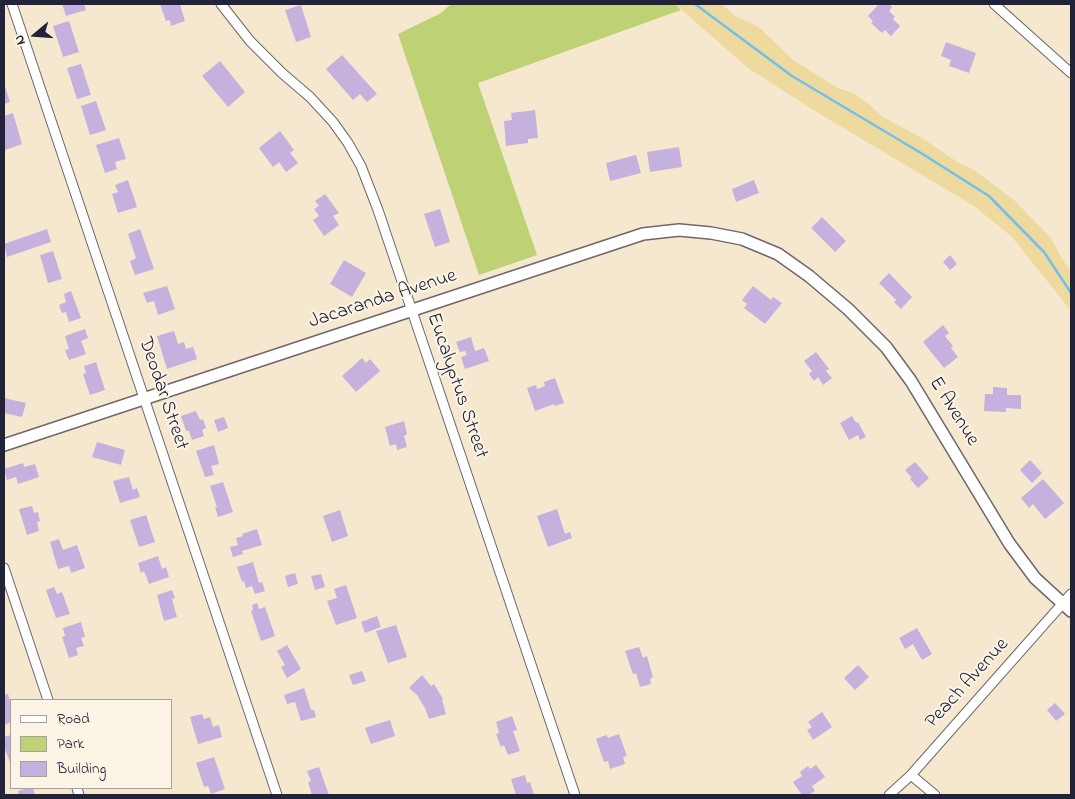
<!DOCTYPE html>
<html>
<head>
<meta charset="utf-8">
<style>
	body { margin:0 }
	#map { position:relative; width:1075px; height:799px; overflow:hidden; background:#f5e8ce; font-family:"Indie Flower",sans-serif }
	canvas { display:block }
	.frame { position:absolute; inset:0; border:5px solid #22223b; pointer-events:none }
	.legend { position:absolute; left:10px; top:699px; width:162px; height:90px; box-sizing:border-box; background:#fcf5e5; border:1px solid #a5a1a1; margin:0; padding:6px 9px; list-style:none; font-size:15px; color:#22223b }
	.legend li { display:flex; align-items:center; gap:10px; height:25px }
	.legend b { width:25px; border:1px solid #a5a1a1 }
	.north { position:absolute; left:10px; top:10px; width:50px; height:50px; -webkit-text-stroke:4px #fcf5e5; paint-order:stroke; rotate:252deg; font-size:14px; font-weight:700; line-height:20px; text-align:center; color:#22223b }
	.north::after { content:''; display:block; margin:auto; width:18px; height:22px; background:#22223b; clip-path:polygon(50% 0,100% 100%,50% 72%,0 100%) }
</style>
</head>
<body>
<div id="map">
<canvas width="1075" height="799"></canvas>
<div class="frame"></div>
<ul class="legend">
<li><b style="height:6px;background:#fff"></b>Road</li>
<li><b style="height:14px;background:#bed275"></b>Park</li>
<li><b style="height:14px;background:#c4b1de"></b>Building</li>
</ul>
<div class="north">N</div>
</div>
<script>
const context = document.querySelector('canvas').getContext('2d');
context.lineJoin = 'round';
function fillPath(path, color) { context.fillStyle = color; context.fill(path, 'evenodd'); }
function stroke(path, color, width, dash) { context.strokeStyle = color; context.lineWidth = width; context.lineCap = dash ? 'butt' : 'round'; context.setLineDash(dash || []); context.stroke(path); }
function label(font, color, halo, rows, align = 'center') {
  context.font = font + ' "Indie Flower",sans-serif'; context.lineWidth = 4; context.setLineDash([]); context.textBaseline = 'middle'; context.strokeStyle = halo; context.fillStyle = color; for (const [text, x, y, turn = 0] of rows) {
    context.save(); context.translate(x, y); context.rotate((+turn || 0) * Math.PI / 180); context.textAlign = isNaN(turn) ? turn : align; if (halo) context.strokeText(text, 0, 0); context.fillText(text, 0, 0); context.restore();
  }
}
const green = new Path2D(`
	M 451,4 L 675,4 L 681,10 L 478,83 L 537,255 L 479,275 L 398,34 L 441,13 Z`);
const sand = new Path2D(`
	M 675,4 L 722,4 L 735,16 L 759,27 L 793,60 L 838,88 L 853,93 L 870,105 L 883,117 L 922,138 L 959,163 L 974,170 L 1014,200 L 1051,238 L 1062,259 L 1071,271 L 1071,311 L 1012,237 L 974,206 L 815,111 L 748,68 Z`);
const stream = new Path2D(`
	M 695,4 L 792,76 L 921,153 L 989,196 L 1044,252 L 1071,293`);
const building = new Path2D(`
	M 62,4 L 84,4 L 86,10 L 66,16 Z
	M 160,4 L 180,4 L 185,21 L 171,26 L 170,20 L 166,21 Z
	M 879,4 L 889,4 L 892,7 L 889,11 L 895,17 L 893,19 L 900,26 L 891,36 L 885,30 L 882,33 L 871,23 L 873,21 L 868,16 Z
	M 301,5 L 311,37 L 296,42 L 285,10 Z
	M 69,21 L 79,52 L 63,57 L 53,26 Z
	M 946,42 L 976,53 L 969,73 L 949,66 L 951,60 L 941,56 Z
	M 342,55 L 377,94 L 367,102 L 360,94 L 353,100 L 326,69 Z
	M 220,61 L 245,92 L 228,107 L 202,76 Z
	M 81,64 L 91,95 L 77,99 L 67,68 Z
	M 4,83 L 10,102 L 4,104 Z
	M 96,101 L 106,130 L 90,135 L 81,106 Z
	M 535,110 L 538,138 L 528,139 L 528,143 L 506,146 L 504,121 L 512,120 L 511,113 Z
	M 13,113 L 22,144 L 5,150 L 4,116 Z
	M 280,131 L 294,150 L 290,153 L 298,163 L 286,172 L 279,162 L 273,167 L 259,148 Z
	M 119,138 L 126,159 L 115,162 L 117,169 L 105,173 L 96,145 Z
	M 679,147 L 682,167 L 650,172 L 647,152 Z
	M 636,155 L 641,173 L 610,181 L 606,163 Z
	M 128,180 L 137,207 L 118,213 L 112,194 L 118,192 L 115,185 Z
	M 754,180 L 759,193 L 736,202 L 732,189 Z
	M 325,194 L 339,213 L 333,216 L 339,225 L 324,236 L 313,220 L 319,216 L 314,209 L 319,206 L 315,201 Z
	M 440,209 L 450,242 L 435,247 L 424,214 Z
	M 822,217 L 846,241 L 835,252 L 811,228 Z
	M 47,229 L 51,242 L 7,257 L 4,244 Z
	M 140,229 L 154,269 L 135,275 L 130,261 L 136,258 L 128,234 Z
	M 53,251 L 62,279 L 48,283 L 40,255 Z
	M 950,255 L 957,264 L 950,270 L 943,262 Z
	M 344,260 L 366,273 L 352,297 L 330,284 Z
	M 889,273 L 912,297 L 901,309 L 894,302 L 896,300 L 879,283 Z
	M 167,286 L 175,309 L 158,315 L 154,301 L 147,303 L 143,293 Z
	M 753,286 L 771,300 L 773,297 L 782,303 L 765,324 L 744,308 L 747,304 L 742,300 Z
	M 71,291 L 81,318 L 69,322 L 66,312 L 62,313 L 59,305 L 66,302 L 64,294 Z
	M 943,325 L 949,333 L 945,336 L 953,346 L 951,348 L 958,357 L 944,368 L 923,342 Z
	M 85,329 L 88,338 L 81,341 L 86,354 L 69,360 L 65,350 L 69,349 L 65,336 Z
	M 174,331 L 178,344 L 184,342 L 186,349 L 193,347 L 197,359 L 167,369 L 157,336 Z
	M 471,337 L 475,351 L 484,348 L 489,361 L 465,369 L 461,357 L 467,355 L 465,351 L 460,352 L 456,342 Z
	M 816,352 L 829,369 L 826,371 L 832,378 L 823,385 L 818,377 L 814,381 L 809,374 L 812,371 L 804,361 Z
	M 362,358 L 366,363 L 370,359 L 380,371 L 356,392 L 342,376 Z
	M 96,362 L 105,390 L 90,395 L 83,374 L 86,373 L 84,366 Z
	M 555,378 L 564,403 L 554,406 L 554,404 L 535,411 L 527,388 L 536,385 L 537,389 L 545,386 L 544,382 Z
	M 993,387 L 1007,388 L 1007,395 L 1021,395 L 1021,409 L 1006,408 L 1006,412 L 984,411 L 985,394 L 993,394 Z
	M 4,398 L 26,403 L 22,417 L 4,413 Z
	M 196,411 L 200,420 L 203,419 L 206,428 L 202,430 L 204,436 L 192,440 L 189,431 L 186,431 L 181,416 Z
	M 852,416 L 856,423 L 858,422 L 866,437 L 860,440 L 858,435 L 849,440 L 840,423 Z
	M 224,417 L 228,428 L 218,432 L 214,420 Z
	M 404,421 L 407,434 L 404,436 L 407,447 L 397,450 L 396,444 L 390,446 L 385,427 Z
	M 97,442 L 125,450 L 121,465 L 92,457 Z
	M 214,445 L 219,464 L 211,466 L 214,475 L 205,477 L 196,451 Z
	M 1030,460 L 1042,473 L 1032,483 L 1020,470 Z
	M 915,462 L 929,478 L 918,488 L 910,479 L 912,478 L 905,470 Z
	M 23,463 L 24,467 L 35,464 L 39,477 L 18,484 L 16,477 L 7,480 L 4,469 Z
	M 129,477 L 133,490 L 137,488 L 140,497 L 120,503 L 113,481 Z
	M 1043,479 L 1064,503 L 1045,519 L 1033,504 L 1029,508 L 1021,498 Z
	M 223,482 L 233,512 L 218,517 L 215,507 L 217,507 L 210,486 Z
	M 32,506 L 34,513 L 38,512 L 40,521 L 37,522 L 39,531 L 27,535 L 19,509 Z
	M 557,509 L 565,534 L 570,532 L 572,538 L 548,547 L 537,516 Z
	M 340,510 L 348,536 L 332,542 L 323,516 Z
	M 146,515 L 155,542 L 139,547 L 130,520 Z
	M 257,529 L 262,545 L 242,551 L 243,554 L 233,557 L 230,547 L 238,545 L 236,538 L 243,536 L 242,534 Z
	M 59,539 L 63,550 L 77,545 L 85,568 L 71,573 L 69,566 L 58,569 L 50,542 Z
	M 158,556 L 162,569 L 166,567 L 169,577 L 149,584 L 144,571 L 141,573 L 138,563 Z
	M 253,562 L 259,583 L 262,582 L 265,591 L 255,594 L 252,586 L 246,588 L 244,581 L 242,582 L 237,567 Z
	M 295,573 L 298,584 L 288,587 L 285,576 Z
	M 321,574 L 325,587 L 315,590 L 311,576 Z
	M 346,585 L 357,618 L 336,625 L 327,601 L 337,598 L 334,589 Z
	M 54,587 L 57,594 L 62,592 L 70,614 L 56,618 L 46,590 Z
	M 172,590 L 175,598 L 172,599 L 177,617 L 164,621 L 157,595 Z
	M 257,603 L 259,609 L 265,607 L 275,636 L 261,641 L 251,611 L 253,610 L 252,605 Z
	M 377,616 L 381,627 L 365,633 L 361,622 Z
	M 81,622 L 85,637 L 81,638 L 84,646 L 76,648 L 78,655 L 69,658 L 62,637 L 65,636 L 63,628 Z
	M 396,625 L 407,657 L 388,663 L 376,631 Z
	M 917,628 L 932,654 L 922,660 L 913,644 L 905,649 L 899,638 Z
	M 287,645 L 301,669 L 287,678 L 281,667 L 285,665 L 277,651 Z
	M 639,647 L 643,658 L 647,656 L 653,677 L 650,679 L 651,684 L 640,687 L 636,673 L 633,674 L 625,651 Z
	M 858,665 L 869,677 L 855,690 L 844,678 Z
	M 362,671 L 366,681 L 353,685 L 349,675 Z
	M 422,675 L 431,686 L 434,684 L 443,699 L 442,700 L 446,714 L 429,719 L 425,708 L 417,695 L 409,688 Z
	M 304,688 L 311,710 L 314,710 L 316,717 L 301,721 L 295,702 L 287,704 L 284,695 Z
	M 8,694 L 11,704 L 11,722 L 4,725 L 4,695 Z
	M 1055,703 L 1065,714 L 1056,721 L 1047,710 Z
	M 822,712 L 832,727 L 813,740 L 807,730 L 812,727 L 808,722 Z
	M 202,714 L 204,719 L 210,717 L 213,727 L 219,725 L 222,737 L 198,744 L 190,717 Z
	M 512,716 L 517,730 L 513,731 L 520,751 L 508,755 L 504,745 L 501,747 L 496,734 L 499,733 L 496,722 Z
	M 390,720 L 395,736 L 371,744 L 365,728 Z
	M 619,734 L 627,756 L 623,757 L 625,764 L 610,769 L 608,761 L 604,762 L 596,739 L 606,735 L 608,738 Z
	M 11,735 L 11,765 L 4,747 L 4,737 Z
	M 214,757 L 225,789 L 211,794 L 208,786 L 204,787 L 196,763 Z
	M 816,765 L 825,777 L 812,786 L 815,791 L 808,795 L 802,795 L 793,782 L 802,776 L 800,772 L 808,766 L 810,769 Z
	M 319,767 L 329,795 L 312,795 L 308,782 L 311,781 L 307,771 Z
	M 525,775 L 527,783 L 530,782 L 534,795 L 516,795 L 511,779 Z
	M 28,788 L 33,788 L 35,795 L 19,795 L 18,791 Z`);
const minor = new Path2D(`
	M 12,4 L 277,795
	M 221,4 L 250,41 L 282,73 L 310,97 L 333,122 L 348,143 L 361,166 L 378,210 L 575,795
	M 994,4 L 1071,73
	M 4,568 L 48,700
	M 911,775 L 935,795
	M 77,788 L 79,795
	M 889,795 L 911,775 L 1071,594`);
const tertiary = new Path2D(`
	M 4,445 L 643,234 L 679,230 L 711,233 L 742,239 L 778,254 L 809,276 L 848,309 L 886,347 L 911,381 L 1009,543 L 1035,578 L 1071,611`);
const streetNames = [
	["Jacaranda Avenue",383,300,-18],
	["Eucalyptus Street",456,386,71],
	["Deodar Street",162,394,71],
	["E Avenue",953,412,58],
	["Peach Avenue",968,684,-48]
];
fillPath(green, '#bed275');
fillPath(sand, '#eeda9e');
stroke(stream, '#71bfeb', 2.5);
fillPath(building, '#c4b1de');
stroke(minor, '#6c676e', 11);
stroke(tertiary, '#6c676e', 14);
stroke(minor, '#fff', 9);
stroke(tertiary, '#fff', 11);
label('20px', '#22223b', '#fcf5e5', streetNames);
</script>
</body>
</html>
